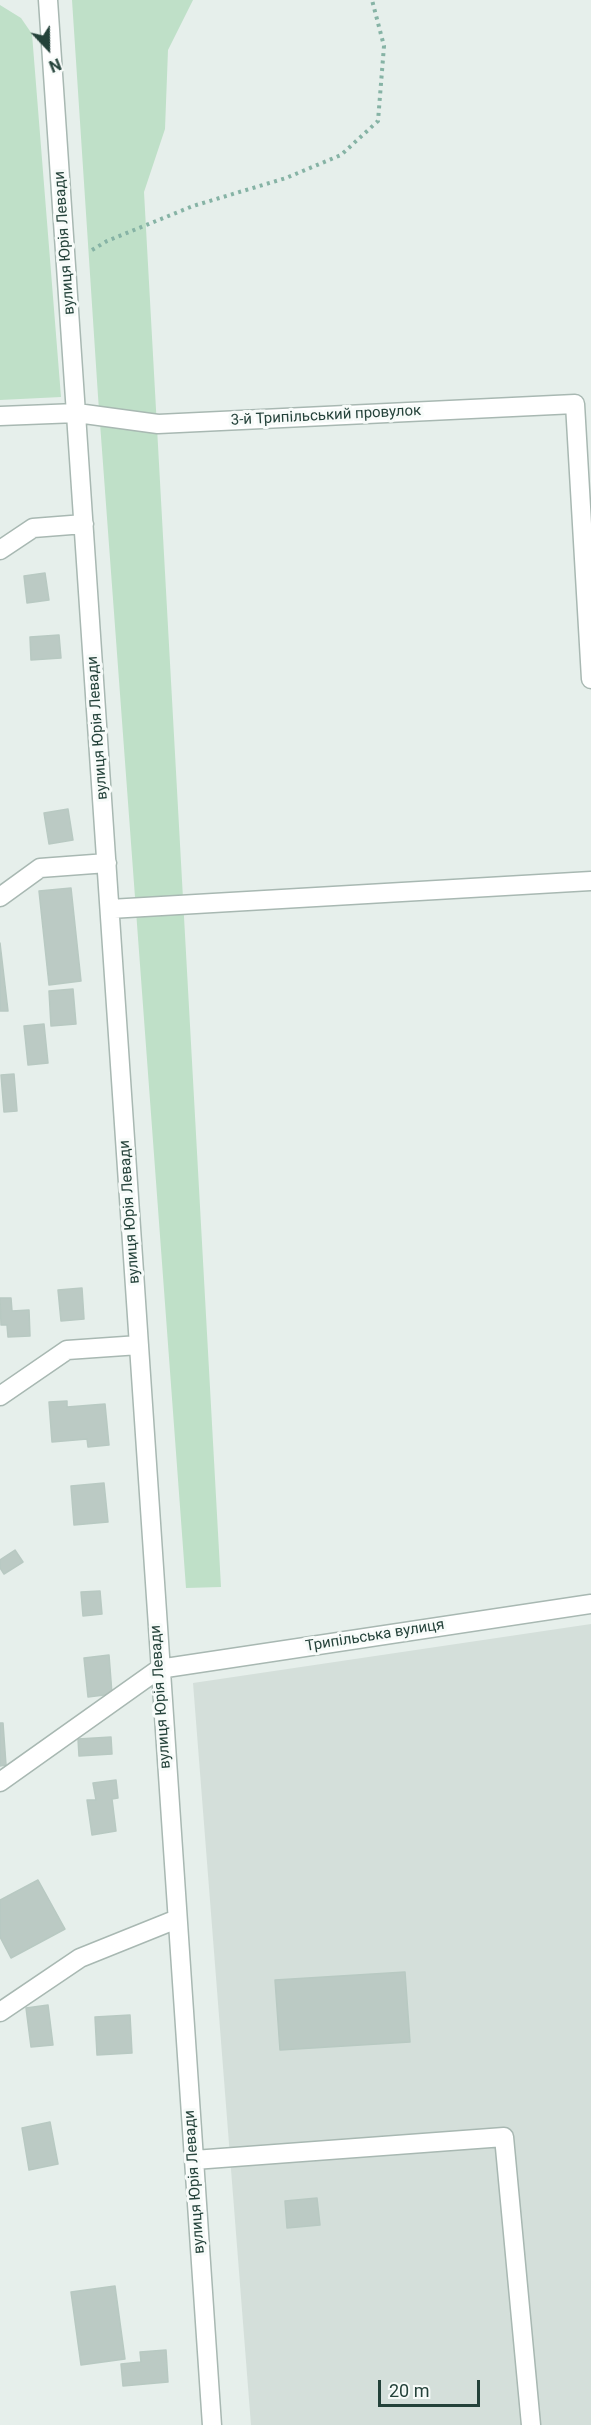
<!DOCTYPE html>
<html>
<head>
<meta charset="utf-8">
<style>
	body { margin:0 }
	#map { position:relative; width:591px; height:2425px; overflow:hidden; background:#e6efeb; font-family:Roboto,sans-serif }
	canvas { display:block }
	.north { position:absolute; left:18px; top:18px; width:60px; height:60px; -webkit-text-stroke:4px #f7fbf9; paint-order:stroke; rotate:158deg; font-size:16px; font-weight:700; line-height:24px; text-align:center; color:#24423a }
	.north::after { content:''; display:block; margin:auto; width:21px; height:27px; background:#24423a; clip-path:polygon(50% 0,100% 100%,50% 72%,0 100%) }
	.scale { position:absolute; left:378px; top:2380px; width:102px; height:27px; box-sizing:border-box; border:3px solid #24423a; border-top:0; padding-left:8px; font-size:18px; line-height:21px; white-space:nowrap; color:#24423a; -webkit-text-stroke:4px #f7fbf9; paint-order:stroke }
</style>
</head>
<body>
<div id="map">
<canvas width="591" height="2425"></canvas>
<div class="north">N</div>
<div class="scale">20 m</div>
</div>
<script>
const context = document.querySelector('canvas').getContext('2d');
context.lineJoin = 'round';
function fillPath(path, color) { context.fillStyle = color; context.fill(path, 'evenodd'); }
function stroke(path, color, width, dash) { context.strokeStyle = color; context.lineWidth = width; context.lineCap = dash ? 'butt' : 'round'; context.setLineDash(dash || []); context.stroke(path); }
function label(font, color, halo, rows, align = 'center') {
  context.font = font + ' Roboto,sans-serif'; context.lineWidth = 6; context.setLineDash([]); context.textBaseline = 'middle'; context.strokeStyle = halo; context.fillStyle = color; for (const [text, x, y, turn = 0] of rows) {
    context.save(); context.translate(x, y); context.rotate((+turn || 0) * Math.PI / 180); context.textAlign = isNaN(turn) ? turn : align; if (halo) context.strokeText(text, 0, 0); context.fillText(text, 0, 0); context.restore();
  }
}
const built = new Path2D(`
	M 591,1624 L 591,2425 L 251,2425 L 193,1683 Z`);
const green = new Path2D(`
	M 72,0 L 193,0 L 168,50 L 165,129 L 144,192 L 221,1587 L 186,1588 L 98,396 Z
	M 0,5 L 21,18 L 32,34 L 61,397 L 0,400 Z`);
const building = new Path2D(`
	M 45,573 L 49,600 L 27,603 L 24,576 Z
	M 59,635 L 61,658 L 31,660 L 30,637 Z
	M 68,809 L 73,840 L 49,844 L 44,813 Z
	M 71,888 L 81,981 L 49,985 L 39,891 Z
	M 0,943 L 8,1011 L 0,1011 Z
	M 73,989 L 76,1024 L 51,1026 L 49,991 Z
	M 44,1024 L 48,1063 L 28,1065 L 24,1026 Z
	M 14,1074 L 17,1111 L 4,1112 L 1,1075 Z
	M 82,1288 L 84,1319 L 61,1321 L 58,1290 Z
	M 0,1298 L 11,1298 L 12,1311 L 29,1310 L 30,1336 L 8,1337 L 7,1325 L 1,1325 Z
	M 67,1401 L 67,1407 L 105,1404 L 109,1445 L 88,1447 L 87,1439 L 52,1442 L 49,1402 Z
	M 104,1483 L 108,1522 L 74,1525 L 71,1486 Z
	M 15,1550 L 23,1562 L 4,1574 L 0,1568 L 0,1560 Z
	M 100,1591 L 102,1614 L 83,1616 L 81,1592 Z
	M 109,1655 L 112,1694 L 88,1697 L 84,1658 Z
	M 0,1723 L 3,1723 L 6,1765 L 0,1766 Z
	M 111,1737 L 112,1754 L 79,1756 L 78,1739 Z
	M 116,1780 L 118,1798 L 112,1799 L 116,1831 L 92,1835 L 87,1800 L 96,1800 L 93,1783 Z
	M 38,1880 L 65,1929 L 11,1958 L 0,1937 L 0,1900 Z
	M 405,1972 L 410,2042 L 280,2050 L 275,1980 Z
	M 48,2005 L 53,2045 L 31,2047 L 26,2008 Z
	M 130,2015 L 132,2053 L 97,2055 L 95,2017 Z
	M 50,2122 L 58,2164 L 29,2170 L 22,2128 Z
	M 317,2198 L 320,2225 L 287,2228 L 285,2201 Z
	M 115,2286 L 125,2359 L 81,2365 L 71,2292 Z
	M 166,2350 L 168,2382 L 123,2386 L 121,2364 L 141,2362 L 140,2352 Z`);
const path = new Path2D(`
	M 92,250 L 107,241 L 193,206 L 286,178 L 341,155 L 378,121 L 384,46 L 372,0`);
const minor = new Path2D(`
	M 48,0 L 212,2425
	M 0,416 L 77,413 L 158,424 L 575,404 L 591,679
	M 0,550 L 33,528 L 84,524
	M 0,897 L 40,868 L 107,863
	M 110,909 L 591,881
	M 0,1396 L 67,1350 L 139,1345
	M 0,1782 L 159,1669 L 591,1604
	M 0,2012 L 80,1958 L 177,1919
	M 194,2160 L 504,2137 L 531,2425`);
const streetNames = [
	["вулиця Юрія Левади",65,243,-94],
	["3-й Трипільський провулок",326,416,-3],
	["вулиця Юрія Левади",98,728,-94],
	["вулиця Юрія Левади",130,1212,-94],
	["Трипільська вулиця",375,1636,-9],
	["вулиця Юрія Левади",161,1697,-94],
	["вулиця Юрія Левади",195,2182,-94]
];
fillPath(built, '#d4dfda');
fillPath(green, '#bfe0c8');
fillPath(building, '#bbcac4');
stroke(building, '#b8c9c2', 1.5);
stroke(minor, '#a8b8b2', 21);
stroke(path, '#86b3a5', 4, [3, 4.5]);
stroke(minor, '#fff', 18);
label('15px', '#24423a', '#f7fbf9', streetNames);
</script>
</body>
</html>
